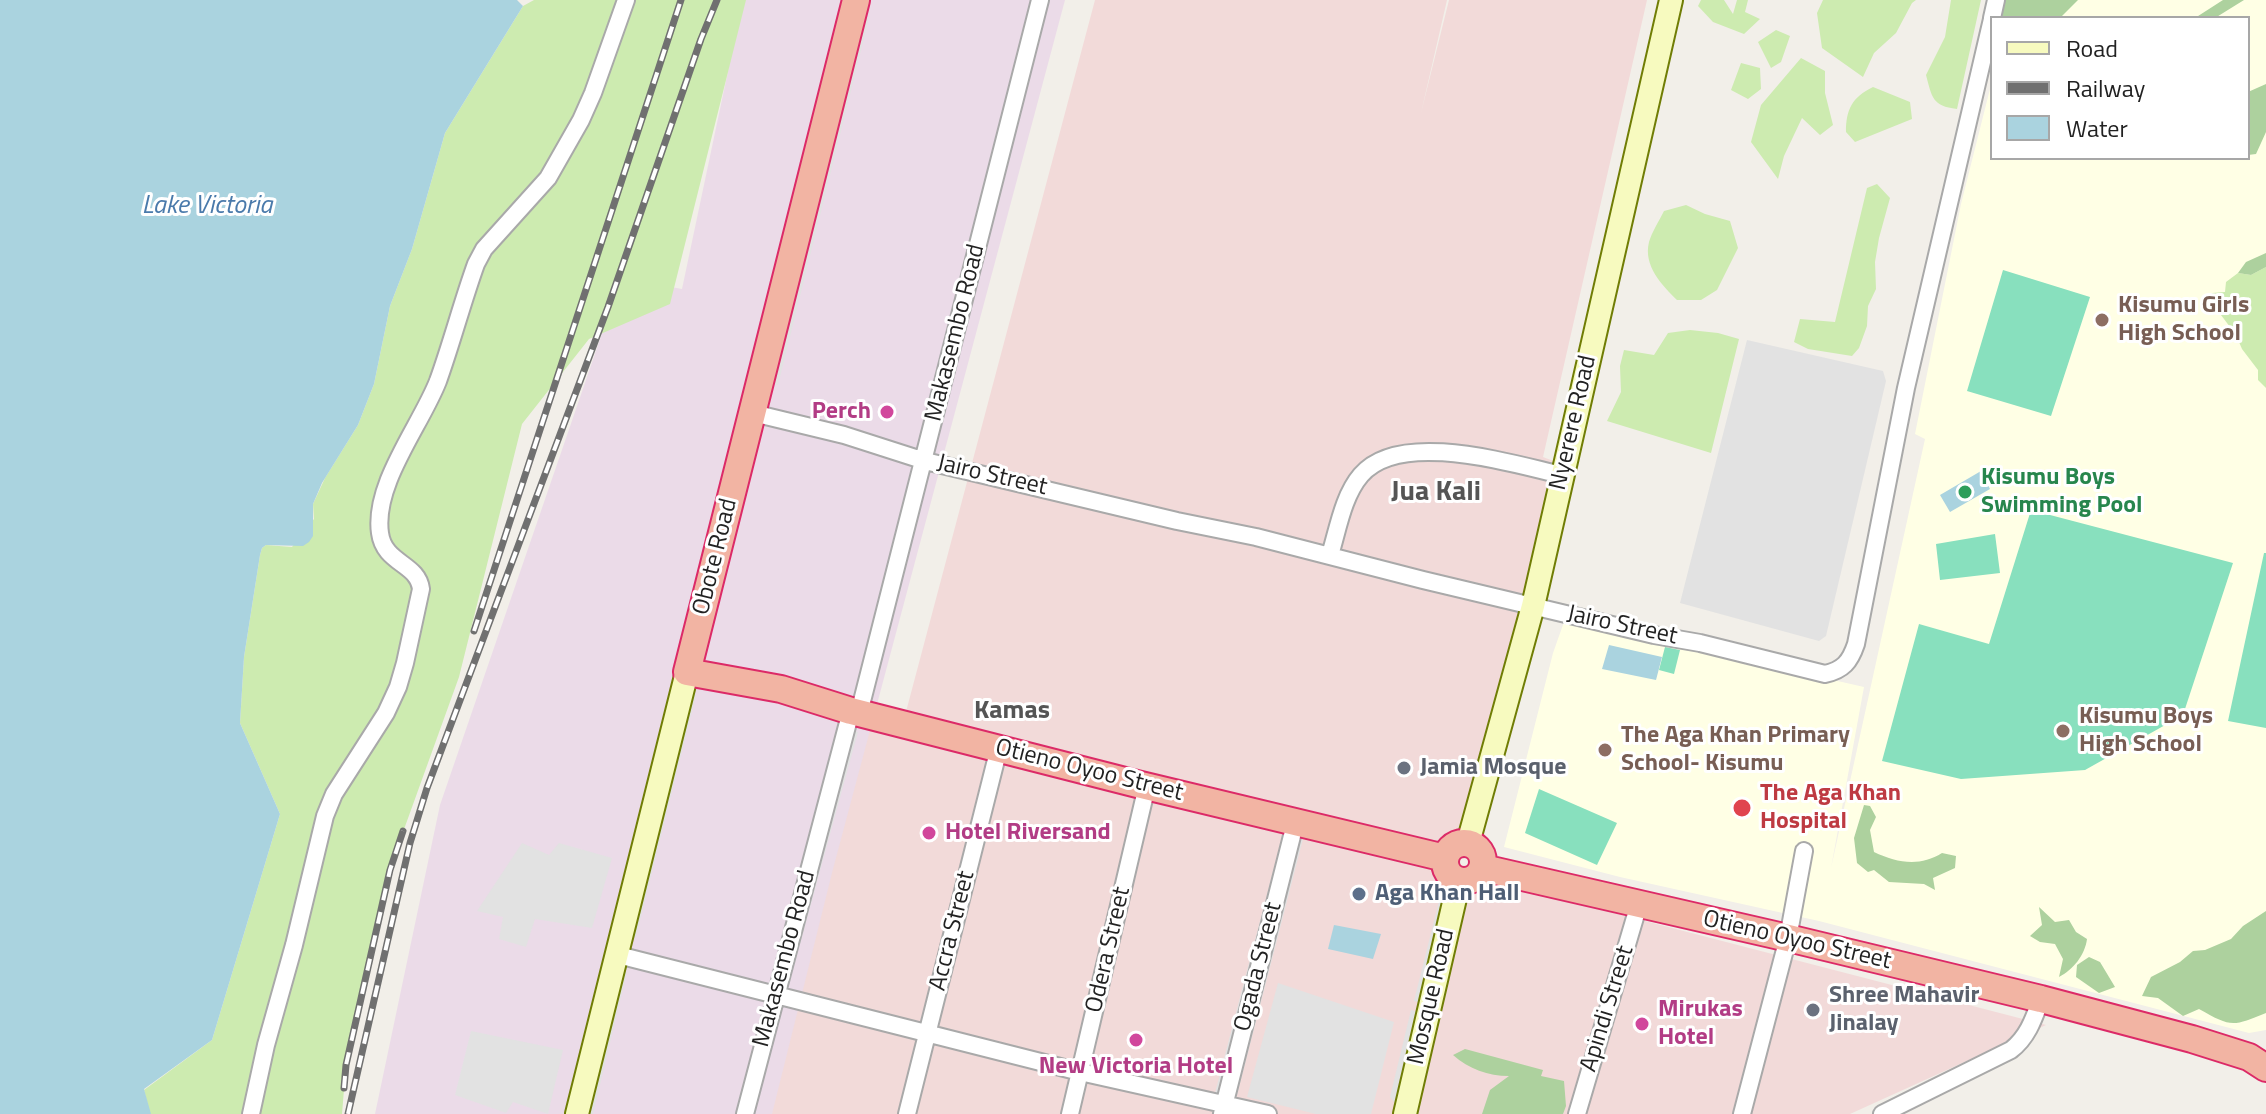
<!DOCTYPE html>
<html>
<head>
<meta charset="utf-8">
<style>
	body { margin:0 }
	#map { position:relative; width:2266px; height:1114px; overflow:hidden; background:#f2efe9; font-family:"Titillium Web",sans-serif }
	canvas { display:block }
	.legend { position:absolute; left:1990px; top:16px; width:260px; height:144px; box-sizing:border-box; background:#fff; border:2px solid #a7a7a7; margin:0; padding:10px 14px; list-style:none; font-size:24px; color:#222 }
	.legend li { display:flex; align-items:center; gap:16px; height:40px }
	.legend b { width:40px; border:2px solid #a7a7a7 }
</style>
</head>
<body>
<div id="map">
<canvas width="2266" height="1114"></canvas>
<ul class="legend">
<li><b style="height:10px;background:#f7fabf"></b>Road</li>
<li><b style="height:10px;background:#707070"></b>Railway</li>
<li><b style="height:22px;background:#aad3df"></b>Water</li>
</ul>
</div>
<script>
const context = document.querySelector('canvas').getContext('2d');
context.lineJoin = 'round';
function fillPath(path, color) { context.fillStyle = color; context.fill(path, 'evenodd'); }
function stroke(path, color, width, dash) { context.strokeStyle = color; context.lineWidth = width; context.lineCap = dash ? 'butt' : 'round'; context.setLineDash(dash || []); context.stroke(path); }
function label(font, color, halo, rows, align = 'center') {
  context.font = font + ' "Titillium Web",sans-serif'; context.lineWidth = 6; context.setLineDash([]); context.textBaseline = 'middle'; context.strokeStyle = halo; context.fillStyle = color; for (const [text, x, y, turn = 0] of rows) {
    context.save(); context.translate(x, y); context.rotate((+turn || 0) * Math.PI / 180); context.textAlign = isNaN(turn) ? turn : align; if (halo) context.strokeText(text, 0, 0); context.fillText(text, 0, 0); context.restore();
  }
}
const commercial = new Path2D(`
	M 1095,0 L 1447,0 L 1421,113 L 1449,0 L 1647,0 L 1543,457 L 1556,462 L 1464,859 L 1069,765 L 1294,821 L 1454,875 L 1622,915 L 2046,1025 L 1850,1114 L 556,1114 L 687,672 L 903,723 Z`);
const industrial = new Path2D(`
	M 743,0 L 1065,0 L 833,869 L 772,1114 L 375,1114 L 440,805 L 621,278 L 682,289 Z`);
const education = new Path2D(`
	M 2008,0 L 2266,0 L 2266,1030 L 2249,1033 L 1819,921 L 1620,877 L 1504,847 L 1553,653 L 1565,619 L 1864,687 L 1831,868 L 1925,439 L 1915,434 L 1961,204 L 1992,81 L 1992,158 L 2248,158 L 2248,18 L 2005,18 Z`);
const grass = new Path2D(`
	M 534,0 L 746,0 L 670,304 L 589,339 L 522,424 L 459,677 L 394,857 L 346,1065 L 342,1114 L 150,1114 L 144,1090 L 212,1040 L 280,814 L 240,723 L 244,657 L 260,555 L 262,548 L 266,545 L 292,547 L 314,519 L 313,504 L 325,478 L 358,425 L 374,384 L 390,306 L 412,249 L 445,133 L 523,6 Z
	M 1701,0 L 1724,0 L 1733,14 L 1737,0 L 1748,0 L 1745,12 L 1760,19 L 1744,34 L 1713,22 L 1698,6 Z
	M 1823,0 L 1916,0 L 1912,3 L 1896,33 L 1874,53 L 1863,77 L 1822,48 L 1817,13 Z
	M 1951,0 L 1981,0 L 1957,109 C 1932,106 1932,97 1926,75 L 1945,37 Z
	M 1776,30 L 1790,36 L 1781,62 L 1771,68 L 1758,42 Z
	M 1801,58 L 1825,71 L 1825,93 L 1833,125 L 1820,135 L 1802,118 L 1784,156 L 1778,179 L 1751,142 L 1761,105 Z
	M 1741,63 L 1760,68 L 1761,89 L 1748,99 L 1731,90 Z
	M 1873,87 L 1910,102 L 1912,119 L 1855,142 L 1846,132 C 1846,110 1852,97 1873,87 Z
	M 1877,184 L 1890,198 L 1879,238 L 1875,262 L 1876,289 L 1868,306 L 1867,326 L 1859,348 L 1852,356 L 1808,349 L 1794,342 L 1800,319 L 1835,322 L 1867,188 Z
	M 1686,205 L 1705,214 L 1730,221 L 1738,248 L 1717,290 L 1701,300 L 1677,300 C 1662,285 1643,266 1649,242 C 1652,232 1659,221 1664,211 Z
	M 2266,267 L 2266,388 L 2258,380 L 2258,370 L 2242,349 L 2236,335 L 2215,307 L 2205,300 L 2212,293 L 2225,292 L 2226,282 L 2238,273 L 2251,275 Z
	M 1690,330 L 1718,333 L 1739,339 L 1711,453 L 1607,421 L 1621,392 L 1620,366 L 1624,350 L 1654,355 L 1668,333 Z`);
const forest = new Path2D(`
	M 2003,0 L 2078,0 L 2060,18 L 1999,18 Z
	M 2223,0 L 2244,0 L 2215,18 L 2195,18 Z
	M 2266,84 L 2266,132 L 2256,154 L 2248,155 L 2248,92 Z
	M 2266,253 L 2266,267 L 2251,275 L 2238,273 L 2246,262 Z
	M 1864,805 L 1870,806 L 1876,817 L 1870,830 L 1874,852 C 1897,863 1920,867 1942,853 L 1956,856 L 1955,868 L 1933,878 L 1935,890 L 1924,884 L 1889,882 L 1874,870 L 1868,872 L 1857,863 L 1854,838 Z
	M 2039,907 L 2055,922 L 2069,920 L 2076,932 L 2087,939 C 2085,955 2073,970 2059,977 L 2063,959 L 2055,944 L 2040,942 L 2030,936 L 2042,925 Z
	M 2266,911 L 2266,1013 C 2232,1027 2231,1027 2199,1009 L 2183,1016 L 2158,998 L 2142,996 L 2151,977 L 2180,962 L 2193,951 L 2205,950 L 2231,939 L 2243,926 Z
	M 2089,957 L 2100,962 L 2115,987 L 2099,993 L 2076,977 L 2077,965 Z
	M 1465,1049 L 1543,1070 L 1541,1076 L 1564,1081 L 1566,1106 L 1563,1114 L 1482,1114 L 1490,1090 L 1509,1076 C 1488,1076 1469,1069 1453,1055 Z`);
const pitch = new Path2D(`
	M 2003,270 L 2090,297 L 2051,416 L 1967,391 Z
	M 2031,510 L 2233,563 L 2183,715 L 2085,770 L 1961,779 L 1882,761 L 1919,624 L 1989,644 Z
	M 1995,534 L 2000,573 L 1940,580 L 1936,544 Z
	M 2264,553 L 2266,553 L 2266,728 L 2228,721 Z
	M 1665,647 L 1680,650 L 1674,674 L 1659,670 Z
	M 1539,789 L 1617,823 L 1597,865 L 1525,833 Z`);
const parking = new Path2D(`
	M 855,14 L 869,18 L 778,385 L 763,382 Z
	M 1747,340 L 1883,371 L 1886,381 L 1826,636 L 1819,641 L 1680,603 Z
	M 685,692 L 696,695 L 636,937 L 626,935 Z
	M 850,730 L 858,732 L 788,988 L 780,987 Z
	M 1146,804 L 1152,806 L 1092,1061 L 1085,1060 Z
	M 1283,833 L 1290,834 L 1224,1095 L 1215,1093 Z
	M 1295,837 L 1303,839 L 1236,1099 L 1229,1097 Z
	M 522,843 L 549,855 L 559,843 L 612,858 L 592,928 L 535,919 L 526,947 L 499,939 L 503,917 L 477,911 Z
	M 1447,896 L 1426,1004 L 1414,1001 L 1439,901 Z
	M 617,970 L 627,972 L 593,1114 L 581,1114 Z
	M 1278,983 L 1394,1022 L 1371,1114 L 1316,1114 L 1247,1097 Z
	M 1411,1010 L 1425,1013 L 1400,1110 L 1390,1097 Z
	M 471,1031 L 563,1050 L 548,1114 L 513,1102 L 506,1113 L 455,1095 Z`);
const water = new Path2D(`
	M 0,0 L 517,0 L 523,6 L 445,133 L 412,249 L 390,306 L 374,384 L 358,425 L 322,483 L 313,504 L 313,536 L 309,542 L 303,546 L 266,545 L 262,548 L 260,555 L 244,657 L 240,723 L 280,814 L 212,1040 L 144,1089 L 151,1114 L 0,1114 Z
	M 1981,471 L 1990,489 L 1950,512 L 1940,495 Z
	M 1609,645 L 1662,657 L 1656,680 L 1602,669 Z
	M 1334,925 L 1381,934 L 1373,959 L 1328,949 Z`);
const minor = new Path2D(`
	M 1992,18 L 1996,0
	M 753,413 L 844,435 L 925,461 L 1177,521 L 1256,537 L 1423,580 L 1654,635 L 1700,643 L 1825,674 C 1843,670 1850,662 1856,644 L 1906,388 L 1992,19
	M 1330,555 C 1338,529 1343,496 1361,475 C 1400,429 1512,464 1562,475
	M 859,713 L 1040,0
	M 618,955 L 1080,1072 L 1268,1114
	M 251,1114 L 266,1045 L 294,945 L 325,816 L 334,794 L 386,713 L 398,687 L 405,663 L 421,589 C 418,563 384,564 380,533 C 373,484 421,425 438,381 C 452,342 462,303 476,264 L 484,249 L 548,178 L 581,120 L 593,93 L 626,0
	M 745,1114 L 851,711
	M 907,1114 L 999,748
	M 1070,1114 L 1147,786
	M 1222,1114 L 1296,820
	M 1577,1114 L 1639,904
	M 1742,1114 L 1788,938 L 1804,851
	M 1882,1114 L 2011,1050 C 2028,1037 2034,1018 2041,999`);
const secondary = new Path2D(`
	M 1468,843 L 1533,606 L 1671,0
	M 577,1114 L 687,672
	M 1405,1114 L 1459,881`);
const trunk = new Path2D(`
	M 856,0 L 687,672 L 781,689 L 851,711 L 1137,784 L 1445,858
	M1445 862a19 19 0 1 1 38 0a19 19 0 1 1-38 0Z
	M 1483,868 L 1788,938 L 2041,999 L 2192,1039 L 2249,1057 L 2266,1068`);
const rail = new Path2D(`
	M 474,631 L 681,0
	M 344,1088 L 346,1065 L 390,870 L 403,831
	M 348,1114 L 410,843 L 427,788 L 608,307 L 701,39 L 717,0`);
const markers = [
	[2102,320,8,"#8d6e63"],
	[887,412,8,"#d1479c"],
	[1965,492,8,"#2e9e5b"],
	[2063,731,8,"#8d6e63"],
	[1605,750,8,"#8d6e63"],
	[1404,768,8,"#6b7280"],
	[1742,808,10,"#e0444e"],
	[929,833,8,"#d1479c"],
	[1359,894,8,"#5c6f8a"],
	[1813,1010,8,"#6b7280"],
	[1642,1024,8,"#d1479c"],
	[1136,1040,8,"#d1479c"]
];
const educationNames = [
	["Kisumu Girls",2118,306],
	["High School",2118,334],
	["Kisumu Boys",2079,717],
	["High School",2079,745],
	["The Aga Khan Primary",1621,736],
	["School- Kisumu",1621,764]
];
const streetNames = [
	["Makasembo Road",956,333,-76],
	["Nyerere Road",1574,423,-77],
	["Jairo Street",992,476,13],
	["Obote Road",716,557,-76],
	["Jairo Street",1622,626,12],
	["Otieno Oyoo Street",1089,771,14],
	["Accra Street",953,931,-76],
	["Otieno Oyoo Street",1797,941,13],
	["Odera Street",1109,950,-77],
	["Makasembo Road",785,959,-75],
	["Ogada Street",1259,967,-76],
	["Mosque Road",1432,997,-77],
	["Apindi Street",1608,1009,-73]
];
const hotelNames = [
	["Perch",871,412,"right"],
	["Hotel Riversand",945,833],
	["Mirukas",1658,1010],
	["Hotel",1658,1038],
	["New Victoria Hotel",1136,1067,"center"]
];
const leisureNames = [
	["Kisumu Boys",1981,478],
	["Swimming Pool",1981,506]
];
const worshipNames = [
	["Jamia Mosque",1420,768],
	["Shree Mahavir",1829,996],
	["Jinalay",1829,1024]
];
const healthNames = [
	["The Aga Khan",1760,794],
	["Hospital",1760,822]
];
const serviceNames = [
	["Aga Khan Hall",1375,894]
];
const waterNames = [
	["Lake Victoria",207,207]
];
const neighbourhoodNames = [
	["Kamas",1012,712]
];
const quarterNames = [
	["Jua Kali",1436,493]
];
fillPath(commercial, '#f2dad9');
fillPath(industrial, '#ebdbe8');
fillPath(education, '#ffffe5');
fillPath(grass, '#cdebb0');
fillPath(forest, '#add19e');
fillPath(pitch, '#88e0be');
fillPath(parking, '#e2e2e2');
fillPath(water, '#aad3df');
stroke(minor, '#a9a9a9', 20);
stroke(secondary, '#707d05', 26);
stroke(trunk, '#dc2a67', 30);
stroke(minor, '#fff', 16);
stroke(secondary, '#f7fabf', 22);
stroke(trunk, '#f2b4a3', 26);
stroke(rail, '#707070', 7);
stroke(rail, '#fff', 4, [12]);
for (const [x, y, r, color] of markers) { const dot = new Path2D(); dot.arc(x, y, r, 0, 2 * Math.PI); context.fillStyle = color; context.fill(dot); stroke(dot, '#fff', 3); }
label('bold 24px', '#785e54', '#fff', educationNames, 'left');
label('24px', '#222', '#fff', streetNames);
label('bold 24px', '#b23c85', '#fff', hotelNames, 'left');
label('bold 24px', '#27864d', '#fff', leisureNames, 'left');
label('bold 24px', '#5b616d', '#fff', worshipNames, 'left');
label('bold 24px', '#be3a42', '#fff', healthNames, 'left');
label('bold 24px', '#4e5e75', '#fff', serviceNames, 'left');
label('italic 26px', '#4a7aab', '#fff', waterNames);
label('bold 26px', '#555', '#fff', neighbourhoodNames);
label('bold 28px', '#555', '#fff', quarterNames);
</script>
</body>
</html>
